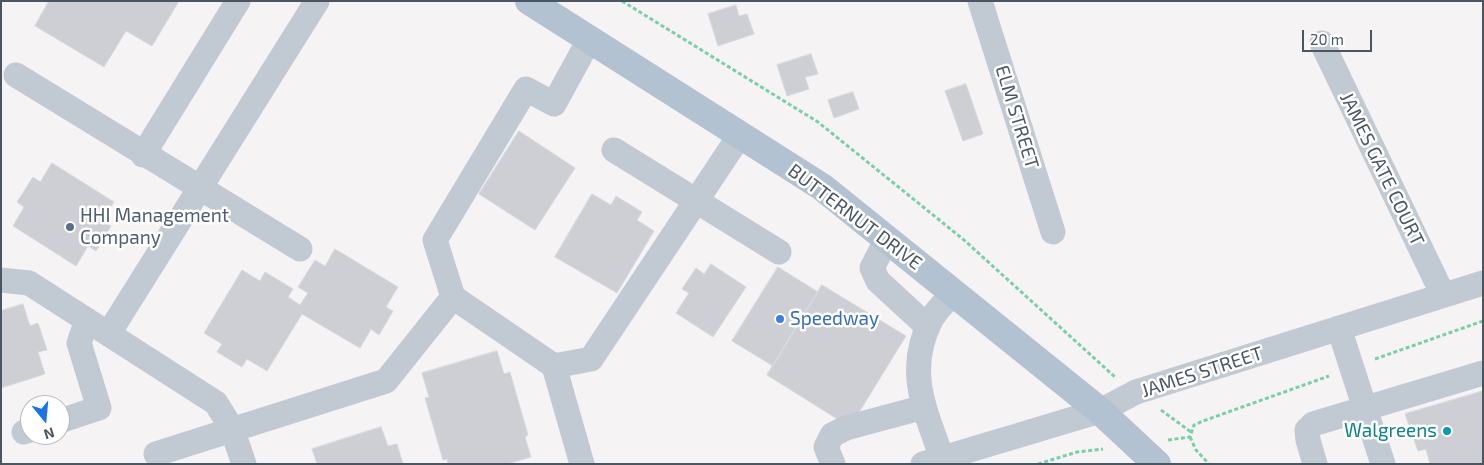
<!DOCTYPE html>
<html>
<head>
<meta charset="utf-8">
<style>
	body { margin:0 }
	#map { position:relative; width:1484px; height:465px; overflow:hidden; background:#f5f3f3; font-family:"Exo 2",sans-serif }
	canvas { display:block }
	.frame { position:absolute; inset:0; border:2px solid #4a5661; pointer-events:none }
	.north { position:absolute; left:20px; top:395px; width:50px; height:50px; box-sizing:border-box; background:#fff; border:1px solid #b7bbc0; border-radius:50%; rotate:163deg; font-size:14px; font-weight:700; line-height:20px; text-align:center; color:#4a5661 }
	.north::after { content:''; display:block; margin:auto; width:18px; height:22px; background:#1a73e8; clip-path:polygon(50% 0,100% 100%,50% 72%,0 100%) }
	.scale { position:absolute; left:1302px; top:30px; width:70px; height:22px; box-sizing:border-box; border:2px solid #4a5661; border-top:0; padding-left:6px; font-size:15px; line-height:18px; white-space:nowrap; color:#4a5661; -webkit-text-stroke:4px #fff; paint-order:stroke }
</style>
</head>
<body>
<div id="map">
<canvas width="1484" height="465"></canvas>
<div class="frame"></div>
<div class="north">N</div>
<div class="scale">20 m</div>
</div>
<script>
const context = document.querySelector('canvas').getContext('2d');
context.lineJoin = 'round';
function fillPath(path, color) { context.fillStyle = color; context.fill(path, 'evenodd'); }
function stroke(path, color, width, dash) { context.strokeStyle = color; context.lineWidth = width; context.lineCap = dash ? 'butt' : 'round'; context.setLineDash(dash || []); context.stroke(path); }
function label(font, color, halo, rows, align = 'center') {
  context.font = font + ' "Exo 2",sans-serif'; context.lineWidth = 5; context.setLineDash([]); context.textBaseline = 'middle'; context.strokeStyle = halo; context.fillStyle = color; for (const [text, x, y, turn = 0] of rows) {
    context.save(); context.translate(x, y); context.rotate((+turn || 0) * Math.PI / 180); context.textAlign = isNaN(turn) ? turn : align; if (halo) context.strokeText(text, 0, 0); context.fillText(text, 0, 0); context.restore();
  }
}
const building = new Path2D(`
	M 49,1 L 179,1 L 152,46 L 126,31 L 104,67 L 35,26 Z
	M 736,5 L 739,16 L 747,14 L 754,34 L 718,46 L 708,14 Z
	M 811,54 L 818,74 L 805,77 L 809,89 L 787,96 L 777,65 Z
	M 966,84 L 983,134 L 963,141 L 945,91 Z
	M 853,92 L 859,109 L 834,118 L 828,100 Z
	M 519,131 L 575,168 L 535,230 L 479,194 Z
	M 52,163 L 114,202 L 102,220 L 111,226 L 96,251 L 88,246 L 76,266 L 13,226 L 24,207 L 17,202 L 33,177 L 40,182 Z
	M 592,194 L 611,205 L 616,196 L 642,212 L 637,220 L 654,231 L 617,293 L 555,257 Z
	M 335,249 L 398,287 L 386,307 L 393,311 L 379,335 L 371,329 L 360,348 L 302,314 L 267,371 L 247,359 L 242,367 L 217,352 L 222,344 L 204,333 L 242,270 L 260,281 L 265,272 L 293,289 L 288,297 L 300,305 L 308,293 L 298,287 L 315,260 L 325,266 Z
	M 711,264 L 746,287 L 713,337 L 676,313 L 689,293 L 682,289 L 696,268 L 704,274 Z
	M 778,267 L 818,292 L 773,366 L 732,341 Z
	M 822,285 L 906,336 L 850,427 L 767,375 Z
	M 23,304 L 30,326 L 38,323 L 47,350 L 38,352 L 45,374 L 1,388 L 1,311 Z
	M 497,351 L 504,374 L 510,372 L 528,435 L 525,437 L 531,457 L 507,464 L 448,464 L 447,459 L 443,460 L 425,398 L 429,397 L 422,373 Z
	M 1483,391 L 1483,464 L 1430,464 L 1426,449 L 1418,451 L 1405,414 Z
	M 381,427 L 388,446 L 397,444 L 403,464 L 317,464 L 312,449 Z`);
const path = new Path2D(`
	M 622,1 L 818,122 L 964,240 L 1115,377
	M 1375,359 L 1483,321
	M 1161,410 L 1191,432
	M 1190,437 L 1196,450 L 1209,464
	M 1168,440 L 1190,437 L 1194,425 L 1203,421 L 1329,376
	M 1038,464 L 1077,452 L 1103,449`);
const minor = new Path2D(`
	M 980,1 L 1053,232
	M 1322,43 L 1443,295
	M 16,75 L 300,249
	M 614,150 L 779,252
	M 143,155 L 238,1
	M 887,239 L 872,268 L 878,281 L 928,327
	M 1,280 L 29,283 L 216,403 L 232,429 L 244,464
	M 453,297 L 435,240 L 526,89 L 554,104 L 589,40
	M 1339,328 L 1383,464
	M 109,333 L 317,1
	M 554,366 L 582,464
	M 60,421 L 99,408 L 79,343 L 87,320
	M 24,432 L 30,430
	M 156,454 L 386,381 L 453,297 L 554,366 L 591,359 L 740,135
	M 942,458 C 925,410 905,370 931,320 C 936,310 946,301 954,293
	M 833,464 L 826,447 L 832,435 L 846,428 L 924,407
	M 923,464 L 1100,411 L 1136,392 L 1483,283
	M 1315,464 L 1308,440 L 1307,430 L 1313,424 L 1483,373`);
const major = new Path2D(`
	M 529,1 L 822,187 L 1100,411 L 1157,464`);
const markers = [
	[70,227,5,"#5c6f8a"],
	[780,319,5,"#3f7fe0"],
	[1447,431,5,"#0f9aa8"]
];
const streetNames = [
	["ELM STREET",1017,117,73],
	["JAMES GATE COURT",1382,169,64],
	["BUTTERNUT DRIVE",855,217,37],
	["JAMES STREET",1202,372,-18]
];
const serviceNames = [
	["HHI Management",80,216],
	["Company",80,238]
];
const shopNames = [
	["Speedway",790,319]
];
const cultureNames = [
	["Walgreens",1437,431]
];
fillPath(building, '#cdcfd5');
stroke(building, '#d7d9de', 1);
stroke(path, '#7ad0a6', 3, [4, 2.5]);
stroke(minor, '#c1cad2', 25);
stroke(major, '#b3c2d1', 28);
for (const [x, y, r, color] of markers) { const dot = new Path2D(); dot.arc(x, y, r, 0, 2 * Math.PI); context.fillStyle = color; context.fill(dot); stroke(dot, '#fff', 2); }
label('19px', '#4a5661', '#fff', streetNames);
label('19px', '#4e5e75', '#fff', serviceNames, 'left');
label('19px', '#366cbe', '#fff', shopNames, 'left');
label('19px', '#0d838f', '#fff', cultureNames, 'right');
</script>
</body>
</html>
